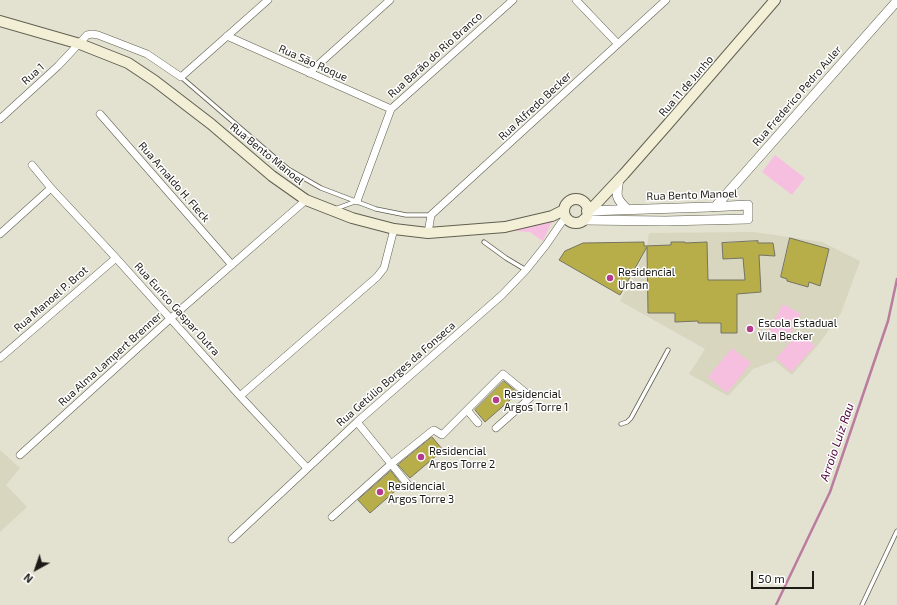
<!DOCTYPE html>
<html>
<head>
<meta charset="utf-8">
<style>
	body { margin:0 }
	#map { position:relative; width:897px; height:605px; overflow:hidden; background:#e3e2d0; font-family:"Exo 2",sans-serif }
	canvas { display:block }
	.north { position:absolute; left:16px; top:549px; width:40px; height:40px; -webkit-text-stroke:3px #fff; paint-order:stroke; rotate:220deg; font-size:11px; font-weight:700; line-height:16px; text-align:center; color:#1c1b15 }
	.north::after { content:''; display:block; margin:auto; width:14px; height:18px; background:#1c1b15; clip-path:polygon(50% 0,100% 100%,50% 72%,0 100%) }
	.scale { position:absolute; left:751px; top:571px; width:63px; height:18px; box-sizing:border-box; border:2px solid #1c1b15; border-top:0; padding-left:5px; font-size:12px; line-height:14px; white-space:nowrap; color:#1c1b15; -webkit-text-stroke:3px #fff; paint-order:stroke }
</style>
</head>
<body>
<div id="map">
<canvas width="897" height="605"></canvas>
<div class="north">N</div>
<div class="scale">50 m</div>
</div>
<script>
const context = document.querySelector('canvas').getContext('2d');
context.lineJoin = 'round';
function fillPath(path, color) { context.fillStyle = color; context.fill(path, 'evenodd'); }
function stroke(path, color, width, dash) { context.strokeStyle = color; context.lineWidth = width; context.lineCap = dash ? 'butt' : 'round'; context.setLineDash(dash || []); context.stroke(path); }
function label(font, color, halo, rows, align = 'center') {
  context.font = font + ' "Exo 2",sans-serif'; context.lineWidth = 3; context.setLineDash([]); context.textBaseline = 'middle'; context.strokeStyle = halo; context.fillStyle = color; for (const [text, x, y, turn = 0] of rows) {
    context.save(); context.translate(x, y); context.rotate((+turn || 0) * Math.PI / 180); context.textAlign = isNaN(turn) ? turn : align; if (halo) context.strokeText(text, 0, 0); context.fillText(text, 0, 0); context.restore();
  }
}
const built = new Path2D(`
	M 754,232 L 822,242 L 860,261 L 841,313 L 818,345 L 792,375 L 775,361 L 753,369 L 728,396 L 689,374 L 705,349 L 620,301 L 646,251 L 649,233 Z
	M 0,450 L 20,468 L 6,485 L 27,507 L 0,532 Z`);
const green = new Path2D(`
	M 775,155 L 805,178 L 792,195 L 762,172 Z
	M 553,219 L 543,241 L 537,237 L 530,232 L 515,231 L 514,227 Z
	M 783,304 L 801,314 L 785,343 L 767,333 Z
	M 800,332 L 815,346 L 791,372 L 776,358 Z
	M 732,348 L 751,363 L 727,393 L 708,377 Z`);
const stream = new Path2D(`
	M 776,605 L 830,492 L 888,321 L 897,279`);
const building = new Path2D(`
	M 790,238 L 829,249 L 820,286 L 809,282 L 808,287 L 787,281 L 787,279 L 781,277 Z
	M 758,241 L 758,243 L 773,243 L 775,256 L 759,255 L 761,292 L 737,294 L 737,333 L 721,333 L 721,323 L 698,323 L 698,321 L 675,322 L 675,313 L 648,313 L 647,247 L 620,295 L 559,260 L 565,251 L 583,243 L 644,242 L 644,246 L 671,245 L 671,242 L 685,242 L 685,243 L 707,242 L 708,280 L 745,280 L 743,258 L 723,259 L 722,243 Z
	M 504,381 L 518,393 L 485,422 L 475,410 Z
	M 432,437 L 443,450 L 410,478 L 398,465 Z
	M 391,471 L 402,485 L 370,513 L 358,500 Z`);
const service = new Path2D(`
	M 181,77 L 288,169 L 321,188 L 376,209 L 406,215 L 430,215
	M 335,209 L 357,201
	M 484,242 L 506,258 L 526,270
	M 621,424 L 627,422 L 631,418 L 668,350
	M 862,605 L 897,531`);
const minor = new Path2D(`
	M 576,0 L 618,44
	M 227,36 L 391,109
	M 309,73 L 390,0
	M 100,114 L 232,265
	M 0,119 L 58,66 L 87,35 L 92,34 L 98,35 L 147,54 L 181,77 L 268,0
	M 32,165 L 51,188 L 116,258 L 240,396 L 307,468
	M 357,201 L 391,109 L 513,0
	M 428,233 L 431,215 L 666,0
	M 0,234 L 51,188
	M 0,358 L 116,258
	M 240,396 L 377,277 L 384,268 L 394,229
	M 467,410 L 478,423
	M 357,422 L 410,487
	M 20,455 L 171,318 L 306,200
	M 332,517 L 391,464 L 432,431 L 434,430 L 442,435 L 503,374 L 531,397 L 496,428
	M 232,539 L 357,422 L 502,295 L 526,270 L 546,245 L 561,223 L 566,218`);
const tertiary = new Path2D(`
	M 619,179 C 616,196 615,198 628,210
	M 715,207 L 897,1
	M 583,220 L 665,221 L 748,219 L 748,205 L 709,207 L 587,211`);
const secondary = new Path2D(`
	M 0,21 L 80,44 L 128,63 L 155,81 L 211,124 L 272,176 L 306,200 L 352,218 L 394,229 L 428,233 L 505,227 L 552,216 L 564,210
	M564 211a12 12 0 1 1 24 0a12 12 0 1 1-24 0Z
	M 587,211 L 595,205 L 624,174 L 668,124 L 775,0`);
const markers = [
	[610,278,4,"#b63b8d"],
	[750,329,4,"#b63b8d"],
	[496,400,4,"#b63b8d"],
	[421,457,4,"#b63b8d"],
	[380,492,4,"#b63b8d"]
];
const streetNames = [
	["Rua Barão do Rio Branco",435,55,-42],
	["Rua São Roque",313,63,24],
	["Rua 1",33,74,-42],
	["Rua 11 de Junho",686,86,-49],
	["Rua Frederico Pedro Auler",797,96,-49],
	["Rua Alfredo Becker",535,106,-43],
	["Rua Bento Manoel",267,154,39],
	["Rua Arnaldo H. Fleck",174,182,49],
	["Rua Bento Manoel",692,195,-2],
	["Rua Manoel P. Brot",51,299,-41],
	["Rua Eurico Gaspar Dutra",177,309,48],
	["Rua Alma Lampert Brenner",110,359,-42],
	["Rua Getúlio Borges da Fonseca",396,374,-41]
];
const poiNames = [
	["Residencial",618,272],
	["Urban",618,285],
	["Escola Estadual",758,323],
	["Vila Becker",758,336],
	["Residencial",504,394],
	["Argos Torre 1",504,407],
	["Residencial",429,451],
	["Argos Torre 2",429,464],
	["Residencial",388,486],
	["Argos Torre 3",388,499]
];
const waterNames = [
	["Arroio Luiz Rau",837,442,-71]
];
fillPath(built, '#d8d6bf');
fillPath(green, '#f7bfdf');
stroke(stream, '#ba7c9f', 2.5);
fillPath(building, '#b7ad49');
stroke(building, '#757464', 1);
stroke(service, '#616051', 5);
stroke(minor, '#616051', 8);
stroke(tertiary, '#616051', 10);
stroke(secondary, '#616051', 12);
stroke(service, '#fff', 3.5);
stroke(minor, '#fff', 7);
stroke(tertiary, '#fff', 9);
stroke(secondary, '#f2efd6', 10);
for (const [x, y, r, color] of markers) { const dot = new Path2D(); dot.arc(x, y, r, 0, 2 * Math.PI); context.fillStyle = color; context.fill(dot); stroke(dot, '#fff', 1.5); }
label('11px', '#1c1b15', '#fff', streetNames);
label('11px', '#1c1b15', '#fff', poiNames, 'left');
label('italic 12px', '#4f0139', '#fff', waterNames);
</script>
</body>
</html>
